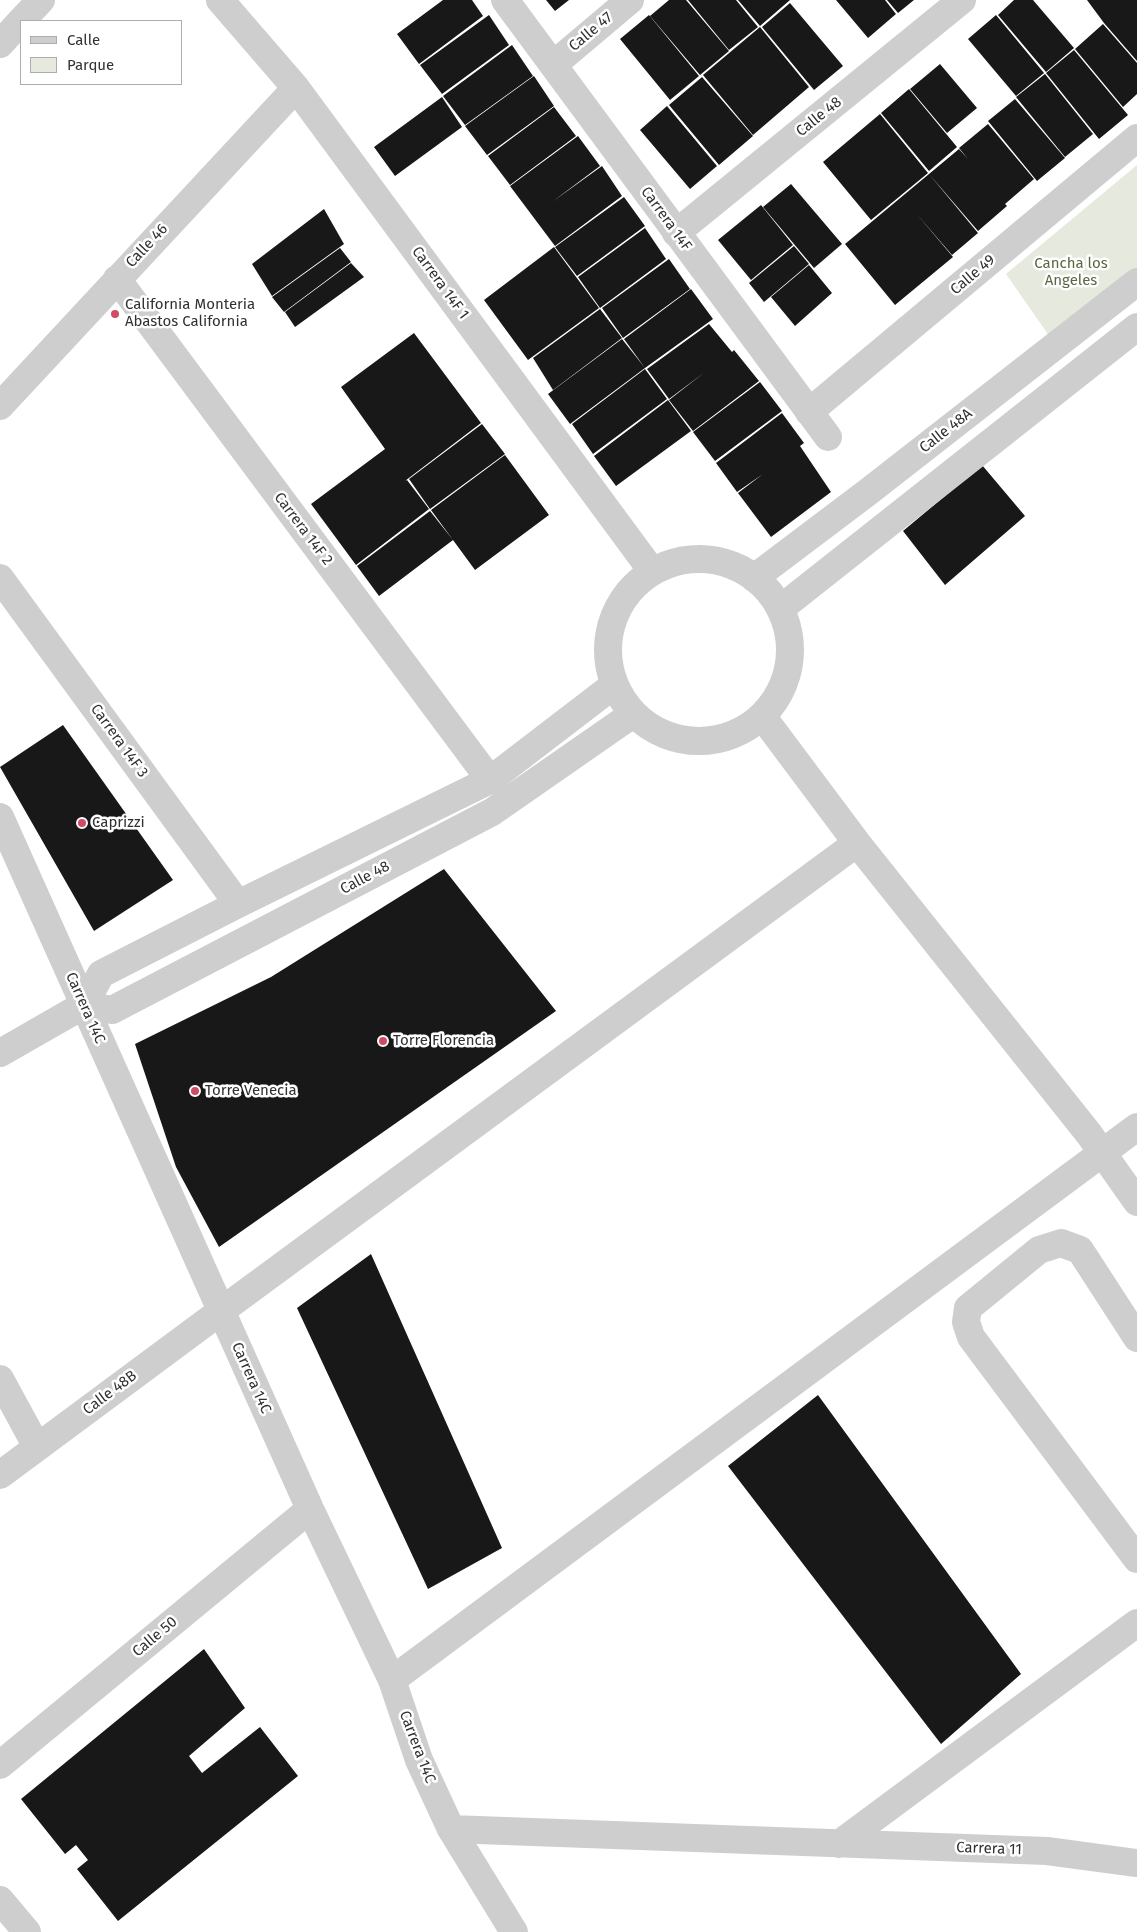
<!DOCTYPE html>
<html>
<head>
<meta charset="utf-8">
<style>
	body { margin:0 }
	#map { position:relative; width:1137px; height:1932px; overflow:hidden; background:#fff; font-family:"Fira Sans",sans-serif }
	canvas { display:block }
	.legend { position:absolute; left:20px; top:20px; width:162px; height:65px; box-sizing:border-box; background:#fff; border:1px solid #adadad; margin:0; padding:6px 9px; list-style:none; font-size:15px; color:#313131 }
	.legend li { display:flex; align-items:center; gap:10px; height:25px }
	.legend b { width:25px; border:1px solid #adadad }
</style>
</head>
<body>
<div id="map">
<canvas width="1137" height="1932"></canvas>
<ul class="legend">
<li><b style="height:6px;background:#cecece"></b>Calle</li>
<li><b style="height:14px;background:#e5e9de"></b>Parque</li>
</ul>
</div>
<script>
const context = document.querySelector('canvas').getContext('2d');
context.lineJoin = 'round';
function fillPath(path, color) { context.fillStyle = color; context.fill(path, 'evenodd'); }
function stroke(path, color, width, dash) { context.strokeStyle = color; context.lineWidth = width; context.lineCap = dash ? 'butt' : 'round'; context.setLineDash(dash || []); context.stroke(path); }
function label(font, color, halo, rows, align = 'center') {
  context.font = font + ' "Fira Sans",sans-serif'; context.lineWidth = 5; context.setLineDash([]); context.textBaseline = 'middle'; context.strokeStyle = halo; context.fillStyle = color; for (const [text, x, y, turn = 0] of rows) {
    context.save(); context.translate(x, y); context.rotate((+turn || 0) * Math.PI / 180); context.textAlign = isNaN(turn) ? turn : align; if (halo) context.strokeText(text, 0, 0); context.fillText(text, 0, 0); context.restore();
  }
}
const green = new Path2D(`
	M 1137,165 L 1137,269 L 1052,340 L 1006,274 Z`);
const building = new Path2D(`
	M 443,0 L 472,0 L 483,16 L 419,64 L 397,34 Z
	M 546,0 L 569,0 L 555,11 Z
	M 669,0 L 686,0 L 729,51 L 700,75 L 650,16 Z
	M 688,0 L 736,0 L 758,27 L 729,50 Z
	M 738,0 L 790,0 L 760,26 Z
	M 836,0 L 885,0 L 896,14 L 868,38 Z
	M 887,0 L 914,0 L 898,13 Z
	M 1014,0 L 1033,0 L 1074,48 L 1046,72 L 998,15 Z
	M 1087,0 L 1137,0 L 1137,61 L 1104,23 Z
	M 790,3 L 843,66 L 814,90 L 762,27 Z
	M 489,15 L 509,45 L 442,94 L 420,65 Z
	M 649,15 L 699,76 L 670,100 L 620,39 Z
	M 996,15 L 1044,73 L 1016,96 L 968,39 Z
	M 1103,24 L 1137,63 L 1137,94 L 1123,107 L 1075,49 Z
	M 760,27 L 809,87 L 753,135 L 703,75 Z
	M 512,45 L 533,76 L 465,125 L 443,96 Z
	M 1074,50 L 1128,115 L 1099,139 L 1046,73 Z
	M 940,64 L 977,108 L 947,133 L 910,89 Z
	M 1045,74 L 1093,134 L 1065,157 L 1016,97 Z
	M 534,76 L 554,106 L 487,155 L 465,126 Z
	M 702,77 L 753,136 L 719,165 L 669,105 Z
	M 909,89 L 957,147 L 929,171 L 881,113 Z
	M 442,97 L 462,127 L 395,176 L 374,147 Z
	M 1015,99 L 1065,158 L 1037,181 L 988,121 Z
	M 667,106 L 717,166 L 690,189 L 640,130 Z
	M 554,107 L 576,136 L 510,185 L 488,156 Z
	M 880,114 L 928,173 L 871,220 L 823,162 Z
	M 988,124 L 1034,179 L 1005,204 L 1007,206 L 978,231 L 929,174 L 959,149 L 968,159 L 959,148 Z
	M 578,136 L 600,166 L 552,202 L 602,166 L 622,196 L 555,246 L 510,186 Z
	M 929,174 L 978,233 L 952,255 L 915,212 L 953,257 L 895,305 L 845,244 Z
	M 791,184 L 842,244 L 814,268 L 763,207 Z
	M 624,197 L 645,226 L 577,276 L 555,247 Z
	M 761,205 L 793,245 L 751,280 L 718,240 Z
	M 324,209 L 344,244 L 272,296 L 252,264 Z
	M 645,228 L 666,259 L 600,308 L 578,277 Z
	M 794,246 L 809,264 L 764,302 L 749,283 Z
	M 554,247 L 599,308 L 528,360 L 484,300 Z
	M 340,248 L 351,262 L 284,312 L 272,297 Z
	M 669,259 L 690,289 L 623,338 L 602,308 Z
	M 351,263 L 364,277 L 295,327 L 285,312 Z
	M 809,265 L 832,293 L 795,326 L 771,297 Z
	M 691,289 L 713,319 L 645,368 L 624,339 Z
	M 600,309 L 622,338 L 553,390 L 533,358 Z
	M 709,324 L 732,352 L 734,350 L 759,381 L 693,431 L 669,400 L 705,372 L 669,399 L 647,369 Z
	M 414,333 L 481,423 L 405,481 L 407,480 L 429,509 L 356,565 L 311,504 L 385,449 L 341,387 Z
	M 622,339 L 645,368 L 570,424 L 548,394 Z
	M 645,369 L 667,399 L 593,454 L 572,424 Z
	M 760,382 L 782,411 L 715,461 L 693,432 Z
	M 668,400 L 691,431 L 616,486 L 594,456 Z
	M 782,413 L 804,443 L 800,446 L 831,492 L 771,537 L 738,493 L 763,474 L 737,492 L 716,463 Z
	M 482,424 L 505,454 L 430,509 L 409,479 Z
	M 505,455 L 549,515 L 475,570 L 431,510 Z
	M 982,465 L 1025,516 L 945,585 L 903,531 Z
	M 430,511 L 453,540 L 379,596 L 357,566 Z
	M 63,725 L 173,880 L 94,931 L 0,767 Z
	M 444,869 L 556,1011 L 219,1247 L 176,1167 L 135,1044 L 271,977 Z
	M 371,1254 L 502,1548 L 428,1589 L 297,1308 Z
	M 818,1395 L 1021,1674 L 941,1744 L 728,1466 Z
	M 204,1649 L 245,1708 L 189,1756 L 202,1773 L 260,1727 L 298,1776 L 118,1921 L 77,1869 L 88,1860 L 76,1845 L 65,1854 L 21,1799 Z`);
const minor = new Path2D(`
	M 220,0 L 296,88 L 652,571
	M 505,0 L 828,437
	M 21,21 L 41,0
	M 0,44 L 21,21
	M 553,65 L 630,0
	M 676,233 L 962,0
	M 117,279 L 490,780
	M 0,406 L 296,88
	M 809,412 L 1137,138
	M608 650a91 91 0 1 1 182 0a91 91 0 1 1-182 0Z
	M 0,578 L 238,904
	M 754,578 L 868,492 L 1137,282
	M 780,609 L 1137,327
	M 762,716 L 857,843 L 1089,1134 L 1137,1202
	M 0,817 L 310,1509 L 392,1680 L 419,1760 L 451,1829 L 514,1932
	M 84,1005 L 112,1010 L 492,812 L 633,714
	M 0,1053 L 84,1005 L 101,974 L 238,904 L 490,780 L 614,685
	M 1137,1338 L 1080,1250 L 1061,1243 L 1039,1250 L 968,1308 L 966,1322 L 971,1337 L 1137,1559
	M 0,1379 L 37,1447
	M 0,1475 L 221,1311 L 857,843
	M 392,1680 L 1137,1127
	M 0,1765 L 310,1509
	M 451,1829 L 1047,1851 L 1137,1863
	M 839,1844 L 1137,1623
	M 0,1900 L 27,1932`);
const markers = [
	[115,314,5,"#d04b66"],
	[82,823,5,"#d04b66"],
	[383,1041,5,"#d04b66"],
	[195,1091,5,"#d04b66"]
];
const streetNames = [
	["Calle 47",591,32,-40],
	["Calle 48",819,117,-39],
	["Carrera 14F",666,219,54],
	["Calle 46",147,246,-47],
	["Calle 49",973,275,-40],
	["Carrera 14F 1",440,283,54],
	["Calle 48A",946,431,-38],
	["Carrera 14F 2",303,529,53],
	["Carrera 14F 3",119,741,54],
	["Calle 48",365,878,-28],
	["Carrera 14C",85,1008,66],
	["Carrera 14C",251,1378,66],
	["Calle 48B",110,1393,-37],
	["Calle 50",155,1637,-40],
	["Carrera 14C",417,1747,69],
	["Carrera 11",989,1849,2]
];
const parkNames = [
	["Cancha los",1071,264],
	["Angeles",1071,281]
];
const poiNames = [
	["California Monteria",125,305],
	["Abastos California",125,322],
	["Caprizzi",92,823],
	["Torre Florencia",393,1041],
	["Torre Venecia",205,1091]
];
fillPath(green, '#e5e9de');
fillPath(building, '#181818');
stroke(minor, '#cecece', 28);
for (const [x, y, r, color] of markers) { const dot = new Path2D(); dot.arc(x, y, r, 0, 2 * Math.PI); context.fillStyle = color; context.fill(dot); stroke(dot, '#fff', 2); }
label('15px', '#313131', '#fff', streetNames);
label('15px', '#596843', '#fff', parkNames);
label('15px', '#313131', '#fff', poiNames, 'left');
</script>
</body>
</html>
